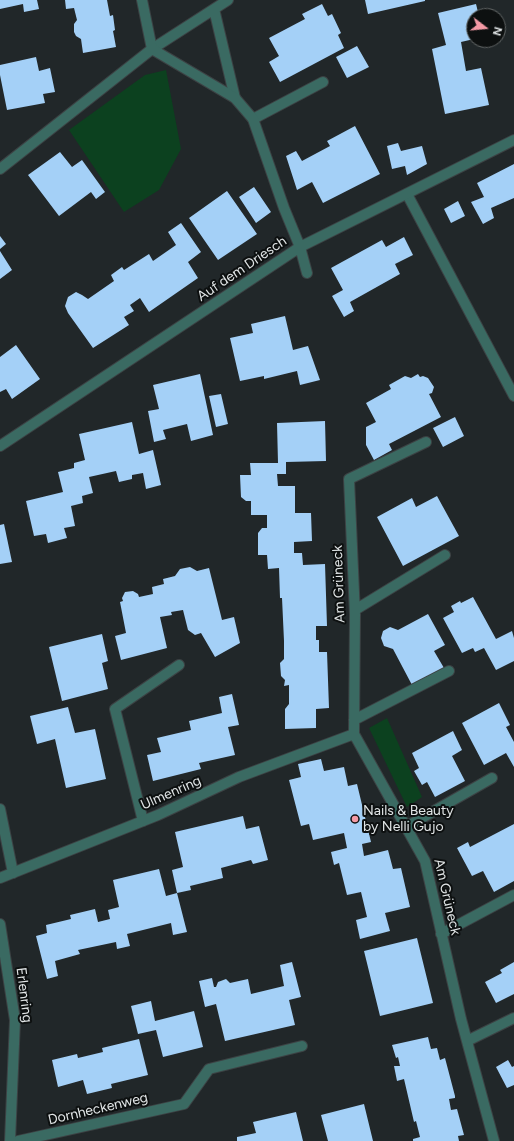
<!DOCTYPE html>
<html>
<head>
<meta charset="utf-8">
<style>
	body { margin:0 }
	#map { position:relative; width:514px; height:1141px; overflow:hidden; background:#212729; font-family:Figtree,sans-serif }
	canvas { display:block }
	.north { position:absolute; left:466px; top:8px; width:40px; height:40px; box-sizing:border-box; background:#0d1010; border:1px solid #626666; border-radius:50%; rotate:106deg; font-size:11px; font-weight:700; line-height:16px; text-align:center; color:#e2e6e7 }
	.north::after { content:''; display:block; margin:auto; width:14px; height:18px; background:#f49aa5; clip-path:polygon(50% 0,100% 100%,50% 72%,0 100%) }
</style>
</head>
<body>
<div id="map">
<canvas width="514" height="1141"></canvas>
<div class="north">N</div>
</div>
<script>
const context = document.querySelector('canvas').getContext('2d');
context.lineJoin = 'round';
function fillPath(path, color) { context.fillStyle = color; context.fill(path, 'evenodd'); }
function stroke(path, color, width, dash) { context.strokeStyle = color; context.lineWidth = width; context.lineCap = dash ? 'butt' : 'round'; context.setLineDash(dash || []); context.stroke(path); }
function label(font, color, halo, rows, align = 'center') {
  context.font = font + ' Figtree,sans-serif'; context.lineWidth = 4; context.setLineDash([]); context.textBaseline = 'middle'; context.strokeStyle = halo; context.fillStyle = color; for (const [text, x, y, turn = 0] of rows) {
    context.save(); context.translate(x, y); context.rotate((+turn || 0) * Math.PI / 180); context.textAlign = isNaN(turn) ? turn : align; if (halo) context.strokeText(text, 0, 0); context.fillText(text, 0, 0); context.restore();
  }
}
const green = new Path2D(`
	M 166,70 L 181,149 L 159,190 L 124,212 L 69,130 L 145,75 Z
	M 387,718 L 422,797 L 407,807 L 369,728 Z`);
const building = new Path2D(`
	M 0,0 L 37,0 L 39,9 L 24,12 L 23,4 L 0,9 Z
	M 65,0 L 107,0 L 110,16 L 113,15 L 115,30 L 113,31 L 116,47 L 83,53 L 81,39 L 76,36 L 74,32 L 74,24 L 77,20 L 74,8 L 66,9 Z
	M 365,0 L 425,0 L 425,1 L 368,14 Z
	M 322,4 L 328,16 L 332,14 L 341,33 L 338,35 L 344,48 L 280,82 L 269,62 L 279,56 L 269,38 L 305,19 L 302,14 Z
	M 476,4 L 479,16 L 474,16 L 474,39 L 461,42 L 466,71 L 481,68 L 489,105 L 445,114 L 432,49 L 446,45 L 438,13 Z
	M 357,46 L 369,67 L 347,78 L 336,57 Z
	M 36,57 L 39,71 L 50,68 L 55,92 L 43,94 L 45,103 L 7,110 L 0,75 L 0,65 Z
	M 355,126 L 380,174 L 323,203 L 312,182 L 297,190 L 286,156 L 296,151 L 302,161 L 330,146 L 327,141 Z
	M 398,143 L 401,151 L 422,146 L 427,164 L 407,175 L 405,166 L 392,169 L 387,146 Z
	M 60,152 L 72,167 L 82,160 L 105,192 L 96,199 L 91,192 L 59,216 L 28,175 Z
	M 514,164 L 514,198 L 491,208 L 494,218 L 483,224 L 471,202 L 484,197 L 477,183 Z
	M 254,187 L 271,212 L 256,223 L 239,197 Z
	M 227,191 L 257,234 L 218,260 L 189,218 Z
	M 458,201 L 465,216 L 451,223 L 444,209 Z
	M 181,223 L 201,252 L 188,262 L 198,278 L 149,312 L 140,298 L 130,305 L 134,311 L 124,317 L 129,325 L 93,348 L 68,313 L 65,306 L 68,297 L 76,292 L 82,295 L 88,299 L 114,281 L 111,275 L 122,267 L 124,270 L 149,254 L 153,261 L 176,245 L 168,232 Z
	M 0,236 L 6,244 L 0,249 Z
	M 404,237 L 413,255 L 395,264 L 400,274 L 350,302 L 354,311 L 344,317 L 332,296 L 343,290 L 331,268 L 382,240 L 386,247 Z
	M 0,251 L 12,270 L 0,279 Z
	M 285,316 L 293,350 L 308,346 L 320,380 L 300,385 L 297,371 L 264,379 L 264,376 L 240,381 L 230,338 L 253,333 L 251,324 Z
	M 16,345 L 40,379 L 12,399 L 6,389 L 0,392 L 0,357 Z
	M 200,374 L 213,435 L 191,441 L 187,424 L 163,430 L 166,439 L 154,442 L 148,411 L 159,409 L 153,385 Z
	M 418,374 L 420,377 L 423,376 L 428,378 L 434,387 L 432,393 L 429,394 L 441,417 L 389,444 L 392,450 L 374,460 L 366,445 L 366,427 L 376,422 L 366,403 L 391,389 L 389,385 L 405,376 L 411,378 Z
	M 221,394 L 228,424 L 216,427 L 209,396 Z
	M 455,417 L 464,436 L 443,447 L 433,428 Z
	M 325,421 L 326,461 L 286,462 L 286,474 L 277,474 L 278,486 L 295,486 L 295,513 L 311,513 L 312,541 L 294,542 L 294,553 L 302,553 L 303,565 L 325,564 L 327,626 L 316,626 L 316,640 L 319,640 L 319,652 L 327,652 L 329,708 L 316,709 L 316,728 L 285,729 L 285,709 L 289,704 L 289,685 L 284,686 L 285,680 L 281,676 L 280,663 L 284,659 L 284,641 L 282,598 L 280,598 L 279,568 L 268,569 L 267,555 L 258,555 L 258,533 L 262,528 L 267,528 L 267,515 L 251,515 L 251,501 L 246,501 L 241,497 L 240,475 L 251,475 L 250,463 L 278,463 L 277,423 Z
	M 132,422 L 139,454 L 153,450 L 161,485 L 146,489 L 143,473 L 132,475 L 132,479 L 119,482 L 116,471 L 89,477 L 93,493 L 82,496 L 83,503 L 71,506 L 75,526 L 64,528 L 67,538 L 48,543 L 46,534 L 34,536 L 26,501 L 63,492 L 58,472 L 74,468 L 74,463 L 85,460 L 79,434 Z
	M 437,496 L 459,536 L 403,566 L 377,517 L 412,498 L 416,507 Z
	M 4,524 L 12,562 L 0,564 L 0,525 Z
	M 190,567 L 197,571 L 209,568 L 222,620 L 234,617 L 240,643 L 215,657 L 201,633 L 195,635 L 188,630 L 183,610 L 171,612 L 172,615 L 160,617 L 167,648 L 121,660 L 115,636 L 126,633 L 120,602 L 123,601 L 122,598 L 125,592 L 133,591 L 138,594 L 139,597 L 153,594 L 152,587 L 164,584 L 163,579 L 175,576 L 180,569 Z
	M 473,597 L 496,639 L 512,631 L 514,638 L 514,661 L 496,670 L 484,648 L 475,652 L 473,648 L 462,653 L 443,618 L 454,612 L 451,606 L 460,601 L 461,603 Z
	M 428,614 L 445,645 L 434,651 L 444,668 L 412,685 L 393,649 L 384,646 L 381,638 L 383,631 L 390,627 L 398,630 Z
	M 102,634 L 108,661 L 102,663 L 108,689 L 62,701 L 49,647 Z
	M 232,694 L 239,725 L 228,727 L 235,755 L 199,763 L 201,769 L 153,781 L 147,755 L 161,752 L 157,738 L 191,730 L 189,721 L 222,713 L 219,697 Z
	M 499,703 L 510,725 L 506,727 L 514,742 L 514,767 L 506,753 L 484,765 L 462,723 Z
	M 68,707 L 75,733 L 95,729 L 106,779 L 66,788 L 55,739 L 37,744 L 30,716 Z
	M 453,731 L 462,750 L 452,756 L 465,781 L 435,797 L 427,782 L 422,785 L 414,771 L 419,768 L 412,753 Z
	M 321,759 L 324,771 L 344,767 L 348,786 L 357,784 L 371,842 L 362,844 L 364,856 L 388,850 L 393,869 L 401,868 L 410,907 L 385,913 L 390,931 L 360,939 L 356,920 L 367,917 L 361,892 L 347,895 L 339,863 L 334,865 L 331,852 L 347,848 L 344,833 L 313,840 L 309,824 L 301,826 L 289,780 L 301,777 L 298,764 Z
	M 243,816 L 246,829 L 259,826 L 268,860 L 253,864 L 251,860 L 221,868 L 223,878 L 190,886 L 191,890 L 177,893 L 172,870 L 183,867 L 175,832 Z
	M 514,824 L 514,881 L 494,892 L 483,871 L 472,876 L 457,848 L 468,842 L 470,847 Z
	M 159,869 L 166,896 L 177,893 L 187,932 L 173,935 L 171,923 L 127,934 L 130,946 L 117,949 L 116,942 L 78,950 L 80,954 L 55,961 L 58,976 L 47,979 L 36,936 L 47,933 L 46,925 L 71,919 L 70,915 L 95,909 L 98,922 L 110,919 L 108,910 L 119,907 L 113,880 Z
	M 417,938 L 433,1003 L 380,1016 L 364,951 Z
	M 292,962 L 301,997 L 289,1000 L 295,1025 L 225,1041 L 216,1004 L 205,1007 L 199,981 L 212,978 L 214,987 L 216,987 L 218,982 L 226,979 L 230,983 L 248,979 L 251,994 L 284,986 L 280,965 Z
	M 514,962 L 514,994 L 496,1003 L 485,982 L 502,973 L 500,970 Z
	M 151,1001 L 155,1021 L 194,1011 L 203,1047 L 163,1057 L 156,1030 L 138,1034 L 131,1006 Z
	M 428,1037 L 431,1049 L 437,1048 L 440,1060 L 445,1058 L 455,1096 L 455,1098 L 449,1099 L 451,1110 L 457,1109 L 464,1135 L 458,1136 L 459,1141 L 413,1141 L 413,1139 L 420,1137 L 416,1121 L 414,1122 L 404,1079 L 397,1081 L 394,1066 L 400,1066 L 398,1057 L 396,1058 L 392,1045 Z
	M 139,1039 L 148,1075 L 111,1084 L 112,1088 L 87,1094 L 83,1080 L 58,1087 L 52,1060 L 77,1054 L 78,1058 L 103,1052 L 102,1048 Z
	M 508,1060 L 512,1067 L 514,1066 L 514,1085 L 507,1088 L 496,1067 Z
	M 364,1104 L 373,1141 L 328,1141 L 321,1115 Z
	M 296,1112 L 303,1141 L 237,1141 L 237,1137 L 256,1133 L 253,1122 Z`);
const lane = new Path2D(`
	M 214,9 L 235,98
	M 152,49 L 228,0
	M 253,119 L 323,82
	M 407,194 L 514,396
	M 0,809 L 13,873
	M 143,821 L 115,709 L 179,665
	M 18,1141 L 184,1104 L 209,1069 L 302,1046`);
const street = new Path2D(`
	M 142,0 L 152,49 L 235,98 L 253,119 L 284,208 L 300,247 L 307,273
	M 0,169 L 152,49
	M 426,442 L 349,479 L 355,615 L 354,734 L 425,861 L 461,1019 L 494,1141
	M 0,446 L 300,247 L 514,140
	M 355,610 L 445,555
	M 354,720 L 449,671
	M 406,827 L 492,778
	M 0,878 L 158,815 L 239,777 L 354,734
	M 0,924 L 15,1020 L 10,1141
	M 441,934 L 514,895
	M 467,1041 L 514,1018`);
const markers = [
	[355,819,4,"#f49aa5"]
];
const streetNames = [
	["Auf dem Driesch",242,269,-34],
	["Am Grüneck",339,584,-92],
	["Ulmenring",171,793,-24],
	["Am Grüneck",447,897,77],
	["Erlenring",24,995,83],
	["Dornheckenweg",98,1109,-13]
];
const poiNames = [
	["Nails & Beauty",363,811],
	["by Nelli Gujo",363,827]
];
fillPath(green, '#0c411f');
fillPath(building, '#a4d0f7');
stroke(lane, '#3c4244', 12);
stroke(street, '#3c4244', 12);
stroke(lane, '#3a6a62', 10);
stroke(street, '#3a6a62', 10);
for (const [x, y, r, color] of markers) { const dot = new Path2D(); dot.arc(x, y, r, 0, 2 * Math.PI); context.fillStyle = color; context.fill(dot); stroke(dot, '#0d1010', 1.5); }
label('14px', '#e2e6e7', '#0d1010', streetNames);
label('14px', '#e2e6e7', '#0d1010', poiNames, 'left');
</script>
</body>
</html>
